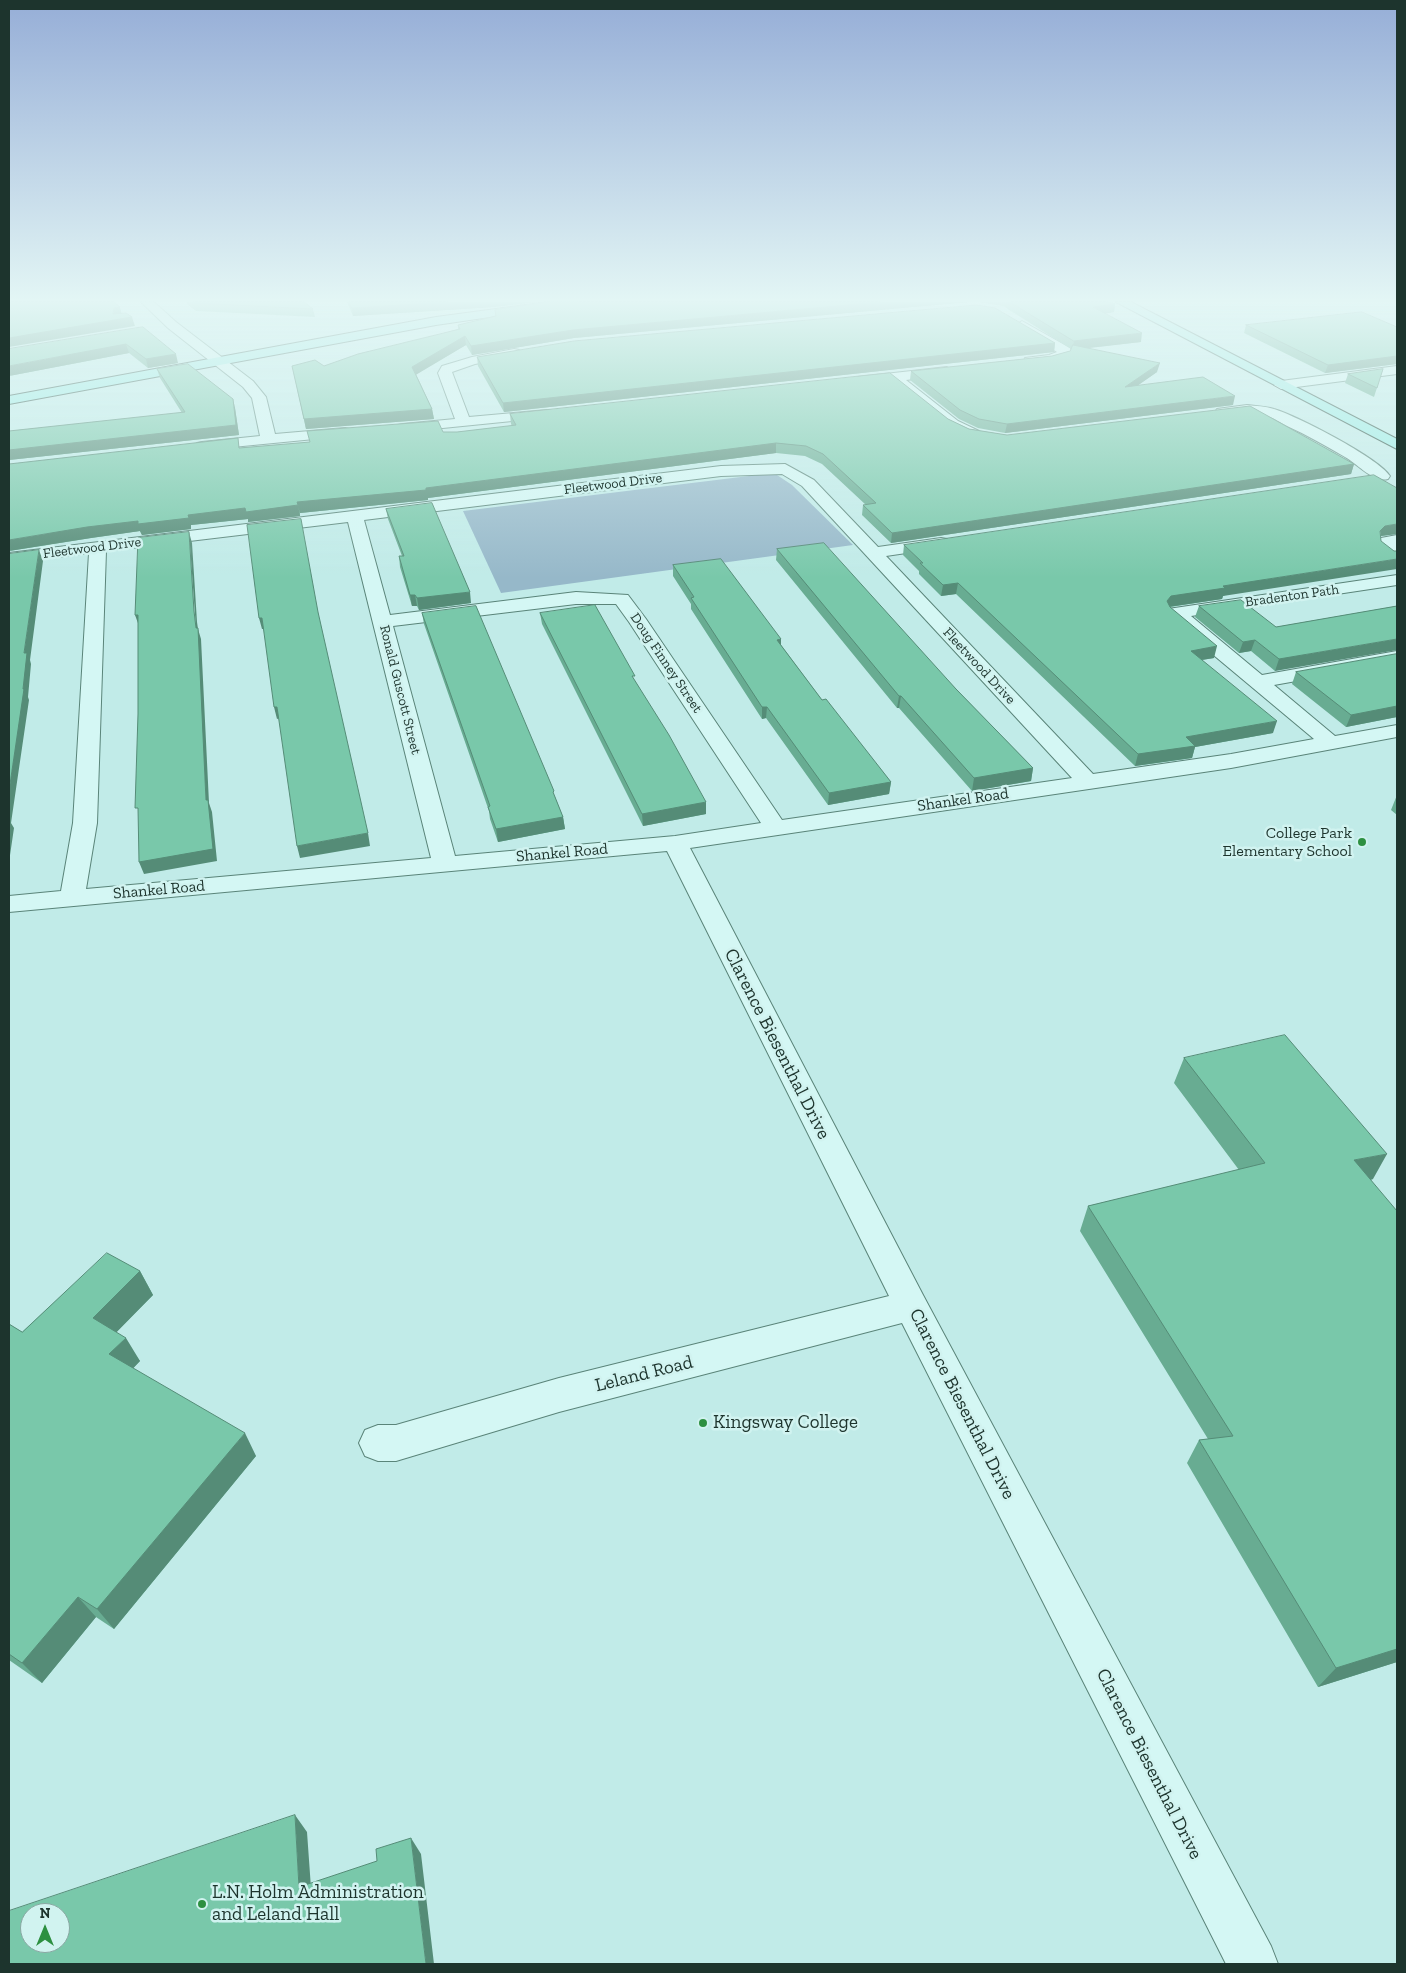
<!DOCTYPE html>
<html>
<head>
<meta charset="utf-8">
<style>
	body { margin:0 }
	#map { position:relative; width:1406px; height:1973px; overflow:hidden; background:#c1ebe8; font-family:"Zilla Slab",serif }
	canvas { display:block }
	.frame { position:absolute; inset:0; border:10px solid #1d342d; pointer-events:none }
	.north { position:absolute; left:20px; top:1903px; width:50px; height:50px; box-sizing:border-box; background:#d1f3f0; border:1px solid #89a7a2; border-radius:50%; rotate:0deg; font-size:14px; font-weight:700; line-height:20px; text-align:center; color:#1d342d }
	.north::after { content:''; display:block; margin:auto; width:18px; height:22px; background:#2d9041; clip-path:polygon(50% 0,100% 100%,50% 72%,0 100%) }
</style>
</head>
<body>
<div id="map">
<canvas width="1406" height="1973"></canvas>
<div class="frame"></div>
<div class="north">N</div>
</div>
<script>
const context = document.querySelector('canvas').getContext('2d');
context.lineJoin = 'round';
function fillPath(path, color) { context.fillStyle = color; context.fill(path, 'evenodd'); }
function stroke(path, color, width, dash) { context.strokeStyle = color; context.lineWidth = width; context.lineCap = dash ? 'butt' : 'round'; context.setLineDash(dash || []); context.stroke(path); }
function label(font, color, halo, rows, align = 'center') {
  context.font = font + ' "Zilla Slab",serif'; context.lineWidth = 5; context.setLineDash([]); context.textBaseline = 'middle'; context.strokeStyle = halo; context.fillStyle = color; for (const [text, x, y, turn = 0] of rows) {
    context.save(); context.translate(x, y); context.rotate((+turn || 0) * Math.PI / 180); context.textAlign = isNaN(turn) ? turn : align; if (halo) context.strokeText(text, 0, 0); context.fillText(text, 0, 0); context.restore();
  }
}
const green = new Path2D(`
	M 757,475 L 777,475 L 792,485 L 853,545 L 501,593 L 463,511 Z`);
const minor = new Path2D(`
	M 141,302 L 154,302 L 176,322 L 253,381 L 266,397 L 275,434 L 345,428 L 350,429 L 352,432 L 350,435 L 345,436 L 202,450 L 197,449 L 195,446 L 197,443 L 202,442 L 260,436 L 252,398 L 243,387 L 168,328 Z
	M 1022,321 L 1070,348 L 1071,351 C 1062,364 1040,367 1025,364 L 1024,361 L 1025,358 L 1049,355 L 1057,352 L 1018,328 L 1016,325 Z
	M 514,349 L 519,350 L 520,353 L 519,356 L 475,364 L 452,372 L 469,417 L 547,410 L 552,411 L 554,414 L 552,417 L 403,432 L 398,431 L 396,428 L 398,425 L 403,424 L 455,419 L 438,373 L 442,366 L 472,357 Z
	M 1397,366 L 1397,374 L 1281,389 L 1274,385 L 1281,381 Z
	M 947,367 L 954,371 L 952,374 L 906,380 L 958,421 L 979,431 L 981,434 L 979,437 C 957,443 909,396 891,381 L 858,385 L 851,381 L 858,377 Z
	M 1247,405 C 1256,406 1265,406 1274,409 C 1297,416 1377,457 1390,476 L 1388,479 C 1373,483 1358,464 1345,457 C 1326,446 1307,435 1287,426 C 1281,423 1274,418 1267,416 C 1250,411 1233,419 1217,415 L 1215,412 L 1217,409 Z
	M 785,464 L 814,480 L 878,547 L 941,538 L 947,539 L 950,543 L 947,547 L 886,556 L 1093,774 L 1231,754 L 1314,739 L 1168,617 L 1166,613 L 1168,609 L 1397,575 L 1397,585 L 1191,616 L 1262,675 L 1397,651 L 1397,663 L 1274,685 L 1335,736 L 1397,725 L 1397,737 L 1231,768 L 690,848 L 923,1295 L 1271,1946 L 1278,1964 L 1226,1964 L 902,1323 L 559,1412 L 396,1461 L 378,1461 L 365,1456 L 359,1443 L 365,1430 L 378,1425 L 396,1425 L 559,1378 L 889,1296 L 667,851 L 9,912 L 9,896 L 61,891 L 73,823 L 89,553 L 9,563 L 9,553 L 721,466 ZM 782,474 L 802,486 L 1072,778 L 782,820 L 646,619 L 628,595 L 576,592 L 390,615 L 364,520 L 721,476 ZM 348,522 L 431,858 L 86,889 L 97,823 L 106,551 ZM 576,604 L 616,604 L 629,622 L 761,823 L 675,836 L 455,856 L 393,626 Z
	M 1397,535 L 1397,545 L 1396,545 L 1397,561 L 1391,560 L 1378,550 L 1378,542 L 1381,538 Z`);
const major = new Path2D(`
	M 548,302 L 578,302 L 572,305 L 436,325 L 9,404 L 9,396 L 436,317 Z
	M 1116,302 L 1131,302 L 1397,439 L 1397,449 Z`);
const wall = new Path2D(`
	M 187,302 L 304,302 L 313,309 L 315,317 L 196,311 L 188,305 Z
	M 347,302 L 535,302 L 494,307 L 353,316 Z
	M 550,302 L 968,302 L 574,338 L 472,355 L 466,345 L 416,374 L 432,409 L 434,419 L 306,429 L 292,366 L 324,366 L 458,329 L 458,325 Z
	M 980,302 L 1108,302 L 1115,304 L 1114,312 L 1104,314 L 1141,342 L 1086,348 L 1157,372 L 1138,385 L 1233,405 L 1005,433 L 978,428 L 959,419 L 910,380 L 911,371 L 1052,356 L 1070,351 L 1071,349 L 1003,306 Z
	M 1246,325 L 1397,327 L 1397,365 L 1397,364 L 1325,373 L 1244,333 Z
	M 143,327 L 178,363 L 148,368 L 129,353 L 9,376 Z
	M 1055,343 L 1054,352 L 504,412 L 478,366 L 477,357 Z
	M 157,369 L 235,408 L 239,435 L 9,460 L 9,431 L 182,413 L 160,378 Z
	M 1383,369 L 1374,397 L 1345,383 L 1348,374 Z
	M 510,414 L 948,419 L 969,429 L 1007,435 L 1354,464 L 1351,474 L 891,543 L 862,515 L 863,505 L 866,505 L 822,464 L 805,456 L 776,453 L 428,498 L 428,500 L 300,513 L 300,516 L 248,522 L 248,519 L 191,525 L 191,529 L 142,535 L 140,531 L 91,538 L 9,551 L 240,448 L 443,432 L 457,432 L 512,426 L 511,424 Z
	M 386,509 L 471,603 L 419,610 L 417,606 L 412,606 L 400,567 L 399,556 L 402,556 L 388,519 Z
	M 1397,534 L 1380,536 L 1223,596 L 1222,599 L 1170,607 L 1214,658 L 1202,660 L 1273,733 L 1195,747 L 1192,758 L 1135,766 L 956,594 L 941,596 L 919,574 L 919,571 L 903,555 L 904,545 Z
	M 777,549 L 956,689 L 1033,768 L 1031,781 L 972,791 L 899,708 L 897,708 L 776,560 Z
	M 673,565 L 781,639 L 781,645 L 822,700 L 891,782 L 889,794 L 828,805 L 766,718 L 762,719 L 691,609 L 691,604 L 673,576 Z
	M 1199,606 L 1276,627 L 1397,606 L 1275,671 L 1251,651 L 1239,653 L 1195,617 Z
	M 422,613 L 555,797 L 563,817 L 565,829 L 498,842 L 490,819 L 489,811 L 424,624 Z
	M 540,613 L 635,681 L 706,814 L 643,826 L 542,624 Z
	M 1397,654 L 1397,717 L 1346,727 L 1292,684 L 1296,672 Z
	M 1397,795 L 1397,815 L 1391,810 Z
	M 1184,1058 L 1373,1179 L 1371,1180 L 1397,1662 L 1318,1687 L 1187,1463 L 1199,1440 L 1208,1439 L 1080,1231 L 1088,1206 L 1239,1170 L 1174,1083 Z
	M 140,1271 L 153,1295 L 116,1332 L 140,1361 L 133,1368 L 256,1456 L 114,1629 L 96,1617 L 42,1683 L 9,1660 L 9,1324 L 22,1332 Z`);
const shadedWall = new Path2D(`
	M 448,302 L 535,302 L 494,307 L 353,316 L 352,308 Z
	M 880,302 L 968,302 L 574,338 L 472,355 L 471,346 L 573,330 Z
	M 1115,304 L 1114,312 L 1091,316 L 1093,307 Z
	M 120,307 L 122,315 L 132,317 L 135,326 L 9,347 L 9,338 L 113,314 L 114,308 Z
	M 1142,333 L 1141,342 L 1072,350 L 1074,341 Z
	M 465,336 L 466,345 L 414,376 L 412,367 Z
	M 1055,343 L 1054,352 L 504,412 L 503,403 Z
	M 126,344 L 129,353 L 9,376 L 9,366 Z
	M 176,354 L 178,363 L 148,368 L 146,359 Z
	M 1397,356 L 1397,364 L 1325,373 L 1328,365 Z
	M 1160,363 L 1157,372 L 1123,396 L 1125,387 Z
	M 1235,396 L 1233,405 L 1005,433 L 1007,424 Z
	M 233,399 L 235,408 L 239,435 L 9,460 L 9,450 L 236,425 Z
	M 432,409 L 434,419 L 306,429 L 304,419 Z
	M 776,443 L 776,453 L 428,498 L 428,500 L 300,513 L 297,502 L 426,488 Z
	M 1354,464 L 1351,474 L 891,543 L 892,533 Z
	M 298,505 L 300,516 L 248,522 L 248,519 L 191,525 L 191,529 L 142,535 L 140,531 L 91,538 L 9,551 L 9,540 L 87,527 L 245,508 Z
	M 1397,524 L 1397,534 L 1381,536 L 1380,531 L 1385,526 Z
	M 189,532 L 192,543 L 197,622 L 198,629 L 201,639 L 209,803 L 212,812 L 217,861 L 144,874 L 139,862 L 206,800 L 196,628 Z
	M 39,550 L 43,561 L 30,660 L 31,664 L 28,697 L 29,700 L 11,823 L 14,828 L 9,862 L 9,791 L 23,689 L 24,653 Z
	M 1397,559 L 1397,569 L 1223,596 L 1222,599 L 1168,607 L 1167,601 L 1171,596 L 1223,586 Z
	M 958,583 L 956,594 L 941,596 L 943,585 Z
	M 470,592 L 471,603 L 419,610 L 417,598 Z
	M 410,595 L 415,595 L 417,606 L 412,606 Z
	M 135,615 L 138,615 L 139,626 Z
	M 259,618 L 262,618 L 265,629 L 262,629 Z
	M 781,639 L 781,650 L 777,640 Z
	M 1397,639 L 1397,650 L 1275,671 L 1279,659 Z
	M 1255,640 L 1251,651 L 1239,653 L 1243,642 Z
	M 1217,646 L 1214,658 L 1188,662 L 1191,651 Z
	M 899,696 L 901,696 L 899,708 L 897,708 Z
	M 1397,706 L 1397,717 L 1346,727 L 1351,715 Z
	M 274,707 L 277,707 L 280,718 L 277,719 Z
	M 762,707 L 767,707 L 766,718 L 762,719 Z
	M 1277,721 L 1273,733 L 1195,747 L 1192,758 L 1135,766 L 1138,754 L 1186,737 Z
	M 1033,768 L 1031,781 L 972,791 L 974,778 Z
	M 891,782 L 889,794 L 828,805 L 829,793 Z
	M 706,802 L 706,814 L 643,826 L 642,814 Z
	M 563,817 L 565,829 L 498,842 L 496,829 Z
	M 368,833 L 370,846 L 300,858 L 297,846 Z
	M 1387,1154 L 1373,1179 L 1341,1185 L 1354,1160 Z
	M 140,1271 L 153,1295 L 107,1342 L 93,1318 Z
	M 126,1338 L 140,1361 L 124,1378 L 109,1354 Z
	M 245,1433 L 256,1456 L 114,1629 L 97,1609 Z
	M 78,1597 L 96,1617 L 42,1683 L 22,1663 Z
	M 1397,1649 L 1397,1662 L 1318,1687 L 1336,1668 Z
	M 295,1815 L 307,1832 L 312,1902 L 299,1887 Z
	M 411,1838 L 421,1854 L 434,1964 L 426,1964 Z`);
const building = new Path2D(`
	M 9,302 L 114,302 L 120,307 L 114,308 L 113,314 L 126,313 L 132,317 L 9,338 Z
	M 193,302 L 304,302 L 313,309 L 194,303 Z
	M 349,302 L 448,302 L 352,308 Z
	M 550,302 L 880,302 L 573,330 L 471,346 L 465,336 L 412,367 L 432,409 L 304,419 L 292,366 L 315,360 L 324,366 L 358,354 L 460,329 L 458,325 L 496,316 L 495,310 Z
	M 1010,302 L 1108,302 L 1115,304 L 1093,307 L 1142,333 L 1074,341 Z
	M 977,305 L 995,308 L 1055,343 L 503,403 L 477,357 L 574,341 Z
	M 1362,312 L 1397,327 L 1397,356 L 1328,365 L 1246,325 Z
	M 143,327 L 176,354 L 146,359 L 126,344 L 9,366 L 9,349 Z
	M 1073,345 L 1160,363 L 1125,387 L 1203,377 L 1235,396 L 1007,424 L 979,419 L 960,410 L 911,371 L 1052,356 L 1070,351 Z
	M 188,364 L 233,399 L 236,425 L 9,450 L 9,431 L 185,412 L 157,369 Z
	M 1383,369 L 1377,388 L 1348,374 Z
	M 890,373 L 948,419 L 969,429 L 1007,435 L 1250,406 L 1354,464 L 892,533 L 863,505 L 876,503 L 823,454 L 806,446 L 776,443 L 426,488 L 426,490 L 297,502 L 298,505 L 246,512 L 245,508 L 188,515 L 189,518 L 138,524 L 138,521 L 87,527 L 9,540 L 9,464 L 238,438 L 239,448 L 310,442 L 307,431 L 438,421 L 443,432 L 457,432 L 516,425 L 510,414 Z
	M 1374,475 L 1397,488 L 1397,524 L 1385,526 L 1380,531 L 1381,541 L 1394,551 L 1397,551 L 1397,559 L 1223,586 L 1225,588 L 1171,596 L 1167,601 L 1170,607 L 1217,646 L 1191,651 L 1277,721 L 1186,737 L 1195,746 L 1138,754 L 958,583 L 943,585 L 920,563 L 923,563 L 904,545 Z
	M 432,503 L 470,592 L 417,598 L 415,595 L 410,595 L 399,556 L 404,556 L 386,509 Z
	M 301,519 L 318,612 L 368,833 L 297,846 L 277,707 L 274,707 L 262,618 L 259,618 L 247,525 Z
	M 189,532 L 194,611 L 196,628 L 198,628 L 206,800 L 208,800 L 213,849 L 139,862 L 138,808 L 135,808 L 138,714 L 138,615 L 135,615 L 138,538 Z
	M 824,543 L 956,689 L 1033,768 L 974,778 L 901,696 L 899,696 L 777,549 Z
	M 39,550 L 24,653 L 27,653 L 23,689 L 24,689 L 9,791 L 9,554 Z
	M 721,559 L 781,639 L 777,640 L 822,700 L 826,699 L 891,782 L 829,793 L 767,707 L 762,707 L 691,598 L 694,597 L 673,565 Z
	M 1241,600 L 1276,627 L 1397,606 L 1397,639 L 1279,659 L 1255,640 L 1243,642 L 1199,606 Z
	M 595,605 L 635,676 L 632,676 L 669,735 L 706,802 L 642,814 L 540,613 Z
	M 476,606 L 554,791 L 553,792 L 563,817 L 496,829 L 488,807 L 490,806 L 422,613 Z
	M 1397,654 L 1397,706 L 1351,715 L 1296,672 Z
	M 1285,1035 L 1387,1154 L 1354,1160 L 1397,1211 L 1397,1649 L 1336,1668 L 1199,1440 L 1233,1436 L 1088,1206 L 1265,1163 L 1184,1058 Z
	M 107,1253 L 140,1271 L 93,1318 L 126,1338 L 109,1354 L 245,1433 L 97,1609 L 78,1597 L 22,1663 L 9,1654 L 9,1324 L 22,1332 Z
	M 295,1815 L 299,1887 L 377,1861 L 376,1849 L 411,1838 L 426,1964 L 9,1964 L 9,1911 ZM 30,1913 L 60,1913 L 60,1943 L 30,1943 Z`);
const markers = [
	[1362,842,5,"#2d9041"],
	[703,1423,5,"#2d9041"],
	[202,1904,5,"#2d9041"]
];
const farStreetnames = [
	["Fleetwood Drive",613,484,-7],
	["Fleetwood Drive",92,548,-7],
	["Bradenton Path",1292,596,-8],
	["Doug Finney Street",666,663,56],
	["Fleetwood Drive",979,666,47],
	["Ronald Guscott Street",400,690,76]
];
const streetNames = [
	["Shankel Road",963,800,-8],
	["Shankel Road",562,853,-5],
	["Shankel Road",159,890,-5]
];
const poiNames = [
	["College Park",1352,833],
	["Elementary School",1352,851]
];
const nearStreetnames = [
	["Clarence Biesenthal Drive",777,1044,63],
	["Leland Road",644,1374,-14],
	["Clarence Biesenthal Drive",962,1404,63],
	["Clarence Biesenthal Drive",1149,1764,63]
];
const nearPoinames = [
	["Kingsway College",713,1423],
	["L.N. Holm Administration",212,1893],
	["and Leland Hall",212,1915]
];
fillPath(green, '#96b8c9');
stroke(minor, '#5a8479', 2);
stroke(major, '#2e5246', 2);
fillPath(minor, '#d4f7f4');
fillPath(major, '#9bede5');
fillPath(wall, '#68ac92');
fillPath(shadedWall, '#558c77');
fillPath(building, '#79c8aa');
stroke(building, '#558c77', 1);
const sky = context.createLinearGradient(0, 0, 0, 578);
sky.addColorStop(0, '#96aed7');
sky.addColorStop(0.52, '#e3f6f5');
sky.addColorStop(1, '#e3f6f500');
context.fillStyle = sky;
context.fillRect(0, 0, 1406, 578);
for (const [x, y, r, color] of markers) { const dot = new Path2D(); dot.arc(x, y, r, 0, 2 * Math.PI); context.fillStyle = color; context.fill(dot); stroke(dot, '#d1f3f0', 2); }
label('14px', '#1d342d', '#d1f3f0', farStreetnames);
label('16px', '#1d342d', '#d1f3f0', streetNames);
label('16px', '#1d342d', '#d1f3f0', poiNames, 'right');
label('19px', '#1d342d', '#d1f3f0', nearStreetnames);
label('19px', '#1d342d', '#d1f3f0', nearPoinames, 'left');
</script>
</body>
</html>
